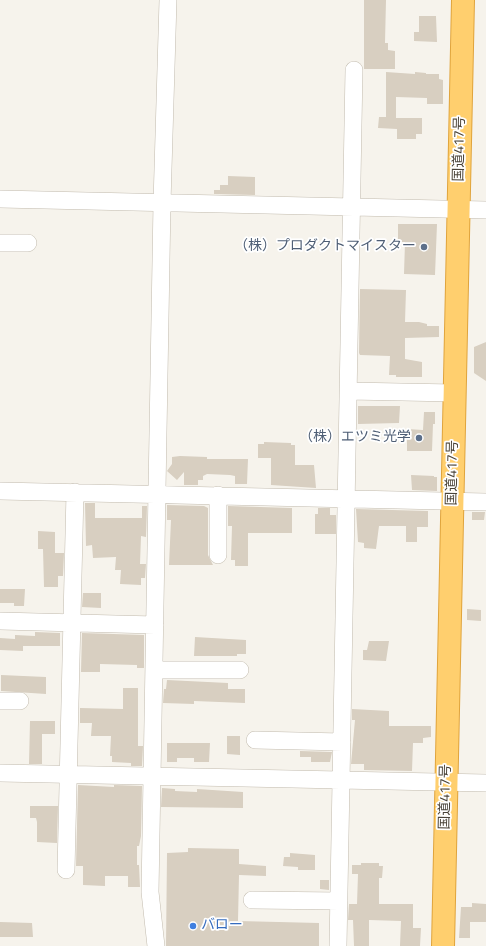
<!DOCTYPE html>
<html>
<head>
<meta charset="utf-8">
<style>
	body { margin:0 }
	canvas { display:block; background:#f6f3ec }
</style>
</head>
<body>
<canvas width="486" height="946"></canvas>
<script>
const context = document.querySelector('canvas').getContext('2d');
context.lineJoin = 'round';
function fillPath(path, color) { context.fillStyle = color; context.fill(path, 'evenodd'); }
function stroke(path, color, width, dash) { context.strokeStyle = color; context.lineWidth = width; context.lineCap = dash ? 'butt' : 'round'; context.setLineDash(dash || []); context.stroke(path); }
function label(font, color, halo, rows, align = 'center') {
  context.font = font + ' "Titillium Web","Noto Sans JP",sans-serif'; context.lineWidth = 3.5; context.setLineDash([]); context.textBaseline = 'middle'; context.strokeStyle = halo; context.fillStyle = color; for (const [text, x, y, turn = 0] of rows) {
    context.save(); context.translate(x, y); context.rotate((+turn || 0) * Math.PI / 180); context.textAlign = isNaN(turn) ? turn : align; if (halo) context.strokeText(text, 0, 0); context.fillText(text, 0, 0); context.restore();
  }
}
const building = new Path2D(`
	M 364,0 L 386,0 L 385,43 L 388,43 L 388,50 L 395,51 L 395,69 L 364,69 Z
	M 419,16 L 436,16 L 437,42 L 414,41 L 414,32 L 419,32 Z
	M 386,72 L 415,74 L 415,72 L 426,73 L 426,74 L 439,74 L 439,79 L 443,80 L 443,104 L 427,104 L 427,98 L 396,97 L 396,118 L 422,118 L 422,134 L 416,134 L 416,139 L 397,139 L 397,129 L 378,128 L 379,117 L 386,117 Z
	M 228,176 L 255,177 L 255,195 L 214,194 L 214,190 L 220,190 L 220,185 L 228,185 Z
	M 398,224 L 437,224 L 435,275 L 404,274 L 405,242 L 398,242 Z
	M 360,289 L 406,290 L 405,322 L 419,322 L 427,324 L 427,326 L 439,326 L 439,337 L 405,338 L 405,359 L 422,362 L 422,377 L 396,377 L 396,375 L 389,375 L 390,356 L 360,355 L 359,353 Z
	M 486,342 L 486,381 L 474,373 L 474,347 Z
	M 358,406 L 400,406 L 399,423 L 358,424 Z
	M 424,412 L 435,412 L 435,424 L 433,424 L 432,451 L 407,451 L 407,429 L 423,430 Z
	M 264,442 L 291,443 L 291,445 L 295,445 L 295,465 L 314,465 L 316,488 L 271,485 L 271,458 L 258,458 L 258,444 L 264,444 Z
	M 180,456 L 207,457 L 207,459 L 248,459 L 247,484 L 235,484 L 235,476 L 230,475 L 207,474 L 203,476 L 203,480 L 198,480 L 198,485 L 184,485 L 184,472 L 177,480 L 167,471 L 172,464 L 172,457 Z
	M 411,475 L 434,476 L 434,477 L 437,477 L 437,491 L 412,490 Z
	M 85,503 L 95,503 L 95,518 L 142,518 L 142,506 L 147,506 L 146,537 L 141,536 L 140,564 L 146,564 L 145,578 L 141,578 L 141,585 L 120,584 L 121,570 L 115,570 L 116,557 L 93,558 L 92,545 L 86,546 Z
	M 167,505 L 204,506 L 208,508 L 208,555 L 213,565 L 169,565 L 171,520 L 167,520 Z
	M 228,506 L 292,508 L 292,533 L 248,533 L 248,566 L 235,566 L 235,560 L 231,560 L 232,526 L 228,526 Z
	M 318,508 L 330,508 L 330,515 L 336,515 L 336,534 L 315,534 L 315,514 L 318,514 Z
	M 356,509 L 428,511 L 428,527 L 417,527 L 417,542 L 406,542 L 406,526 L 379,526 L 376,549 L 364,548 L 364,543 L 358,542 Z
	M 472,512 L 485,512 L 484,520 L 472,520 Z
	M 38,531 L 55,532 L 55,553 L 64,553 L 63,576 L 58,576 L 58,587 L 44,587 L 43,549 L 38,549 Z
	M 0,589 L 25,589 L 24,606 L 14,606 L 14,603 L 0,603 Z
	M 83,593 L 101,593 L 101,608 L 82,607 Z
	M 467,609 L 481,610 L 481,621 L 467,620 Z
	M 35,632 L 60,633 L 60,646 L 23,646 L 23,651 L 0,650 L 0,638 L 15,639 L 15,635 L 35,636 Z
	M 82,633 L 144,635 L 144,668 L 137,668 L 137,665 L 100,664 L 100,672 L 81,672 Z
	M 195,637 L 246,640 L 246,654 L 237,654 L 237,656 L 194,656 Z
	M 369,641 L 389,641 L 386,661 L 363,660 L 363,650 L 367,650 Z
	M 1,675 L 46,677 L 46,694 L 1,691 Z
	M 167,680 L 228,683 L 228,689 L 245,689 L 245,703 L 194,701 L 194,704 L 163,703 L 164,689 L 166,689 Z
	M 123,688 L 138,688 L 138,746 L 143,746 L 142,766 L 131,766 L 131,763 L 112,762 L 112,756 L 110,756 L 111,736 L 91,736 L 92,723 L 80,723 L 80,708 L 123,709 Z
	M 352,709 L 389,711 L 389,726 L 431,726 L 431,737 L 423,738 L 423,743 L 413,743 L 412,771 L 364,770 L 364,764 L 351,764 L 355,720 L 352,720 Z
	M 30,721 L 55,721 L 55,734 L 42,734 L 42,764 L 29,764 Z
	M 227,736 L 240,736 L 240,755 L 227,754 Z
	M 167,743 L 210,743 L 209,762 L 194,762 L 194,758 L 177,758 L 177,762 L 167,762 Z
	M 300,751 L 332,752 L 330,762 L 311,762 L 311,757 L 300,757 Z
	M 78,785 L 114,787 L 114,785 L 142,786 L 141,836 L 139,846 L 137,846 L 137,865 L 139,865 L 140,887 L 128,887 L 128,876 L 105,876 L 105,886 L 83,885 L 83,866 L 76,866 Z
	M 162,788 L 175,789 L 175,791 L 197,792 L 197,789 L 243,792 L 243,808 L 161,807 Z
	M 30,806 L 58,806 L 57,843 L 37,842 L 37,822 L 36,818 L 30,818 Z
	M 188,848 L 239,849 L 239,864 L 266,866 L 266,876 L 239,875 L 238,921 L 319,923 L 319,946 L 166,946 L 167,853 L 188,852 Z
	M 290,853 L 315,855 L 315,870 L 298,870 L 298,867 L 283,866 L 284,857 L 290,857 Z
	M 361,863 L 379,863 L 379,866 L 383,866 L 382,878 L 379,878 L 379,904 L 413,904 L 413,928 L 421,928 L 420,946 L 400,946 L 401,921 L 369,920 L 369,946 L 354,946 L 353,920 L 348,920 L 349,904 L 357,904 L 358,874 L 352,874 L 352,865 L 361,865 Z
	M 320,880 L 329,880 L 329,890 L 320,889 Z
	M 472,903 L 486,904 L 486,922 L 470,922 L 470,938 L 459,938 L 461,907 L 472,907 Z
	M 0,922 L 32,923 L 33,937 L 0,937 Z`);
const minor = new Path2D(`
	M 0,199 L 486,210
	M 0,243 L 28,243
	M 349,391 L 454,393
	M 0,491 L 486,502
	M 218,555 L 218,495
	M 0,621 L 155,625
	M 154,670 L 240,670
	M 0,701 L 20,701
	M 255,740 L 342,742
	M 0,773 L 486,783
	M 66,870 L 75,492
	M 252,900 L 339,901
	M 156,946 L 150,892 L 162,203 L 168,0
	M 338,946 L 354,70`);
const highway = new Path2D(`
	M 443,946 L 463,0`);
const markers = [
	[424,247,4,"#5c6f8a"],
	[419,438,4,"#5c6f8a"],
	[193,926,4,"#3f7fe0"]
];
const streetNames = [
	["国道417号",460,149,-89],
	["国道417号",453,473,-89],
	["国道417号",446,797,-89]
];
const serviceNames = [
	["（株）プロダクトマイスター",416,247],
	["（株）エツミ光学",411,438]
];
const shopNames = [
	["バロー",201,926]
];
fillPath(building, '#d8cfc1');
stroke(minor, '#c2bbae', 18);
stroke(highway, '#e0a43c', 24);
stroke(minor, '#fff', 17);
stroke(highway, '#ffcf6e', 22);
for (const [x, y, r, color] of markers) { const dot = new Path2D(); dot.arc(x, y, r, 0, 2 * Math.PI); context.fillStyle = color; context.fill(dot); stroke(dot, '#fff', 1.5); }
label('14px', '#4b4439', '#fff', streetNames);
label('14px', '#4e5e75', '#fff', serviceNames, 'right');
label('14px', '#366cbe', '#fff', shopNames, 'left');
</script>
</body>
</html>
